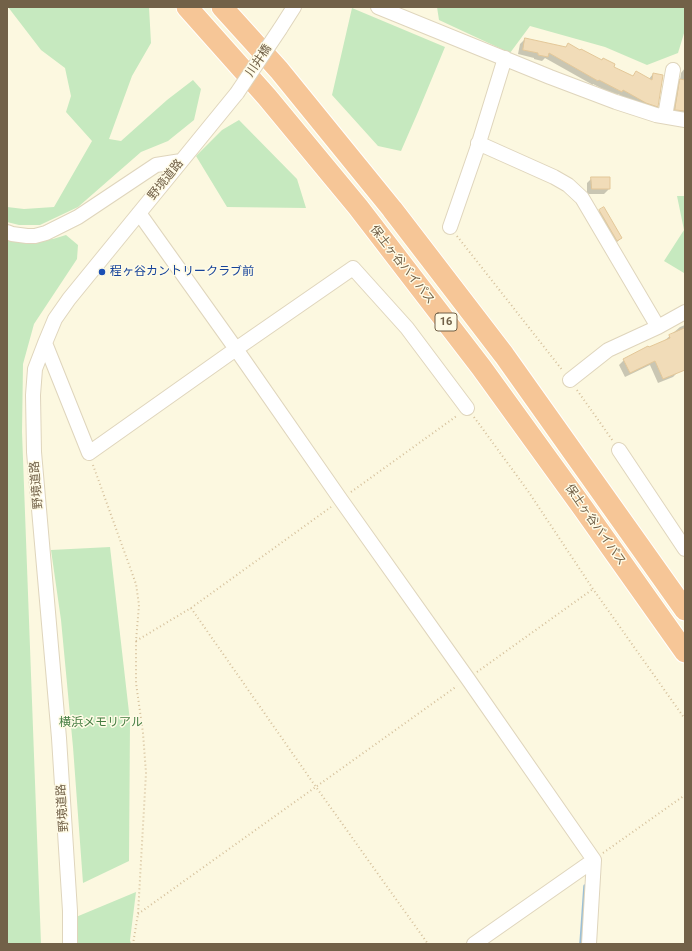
<!DOCTYPE html>
<html>
<head>
<meta charset="utf-8">
<style>
	body { margin:0 }
	#map { position:relative; width:692px; height:951px; overflow:hidden; background:#fcf8e0; font-family:Roboto,sans-serif }
	canvas { display:block }
	.frame { position:absolute; inset:0; border:8px solid #726148; pointer-events:none }
</style>
</head>
<body>
<div id="map">
<canvas width="692" height="951"></canvas>
<div class="frame"></div>
</div>
<script>
const context = document.querySelector('canvas').getContext('2d');
context.lineJoin = 'round';
function fillPath(path, color) { context.fillStyle = color; context.fill(path, 'evenodd'); }
function stroke(path, color, width, dash) { context.strokeStyle = color; context.lineWidth = width; context.lineCap = dash ? 'butt' : 'round'; context.setLineDash(dash || []); context.stroke(path); }
function label(font, color, halo, rows, align = 'center') {
  context.font = font + ' Roboto,"Noto Sans JP",sans-serif'; context.lineWidth = 3; context.setLineDash([]); context.textBaseline = 'middle'; context.strokeStyle = halo; context.fillStyle = color; for (const [text, x, y, turn = 0] of rows) {
    context.save(); context.translate(x, y); context.rotate((+turn || 0) * Math.PI / 180); context.textAlign = isNaN(turn) ? turn : align; if (halo) context.strokeText(text, 0, 0); context.fillText(text, 0, 0); context.restore();
  }
}
const green = new Path2D(`
	M 8,7 L 149,7 L 151,43 L 132,76 L 109,139 L 121,141 L 167,100 L 193,80 L 201,89 L 194,120 L 168,141 L 141,152 L 78,207 L 40,225 L 19,225 L 7,222 L 7,207 L 24,209 L 54,207 L 92,141 L 66,112 L 71,96 L 65,68 L 41,50 Z
	M 437,7 L 685,7 L 685,30 L 678,53 L 647,65 L 605,47 L 530,26 L 510,53 L 439,20 Z
	M 352,8 L 445,47 L 418,112 L 401,151 L 378,146 L 332,95 Z
	M 239,120 L 297,179 L 306,208 L 227,207 L 196,156 L 222,130 Z
	M 677,196 L 685,196 L 685,272 L 684,273 L 664,261 L 684,230 Z
	M 66,235 L 78,245 L 77,259 L 34,324 L 23,364 L 22,432 L 41,944 L 7,944 L 7,241 L 53,239 Z
	M 110,547 L 130,721 L 129,861 L 83,883 L 73,747 L 61,620 L 51,550 Z
	M 136,892 L 130,940 L 131,944 L 76,944 L 76,917 Z`);
const shadow = new Path2D(`
	M 525,39 L 612,67 L 632,77 L 636,73 L 648,80 L 653,74 L 657,106 L 652,111 L 641,107 L 618,94 L 616,96 L 593,84 L 593,85 L 545,58 L 542,61 L 534,59 L 534,58 L 518,54 L 520,44 Z
	M 685,68 L 685,112 L 681,116 L 670,114 L 676,85 L 680,80 L 681,73 Z
	M 592,178 L 609,189 L 604,194 L 587,194 L 587,183 Z
	M 600,211 L 621,238 L 616,243 L 595,216 Z
	M 685,325 L 685,369 L 677,373 L 673,377 L 658,383 L 650,365 L 625,377 L 619,365 L 624,360 L 664,341 L 680,327 Z`);
const stream = new Path2D(`
	M 581,944 L 585,886`);
const building = new Path2D(`
	M 525,38 L 566,47 L 568,43 L 580,50 L 581,49 L 602,60 L 603,58 L 615,64 L 614,67 L 633,76 L 636,71 L 652,80 L 653,73 L 663,75 L 658,107 L 646,103 L 623,90 L 622,92 L 599,80 L 598,81 L 549,53 L 548,57 L 538,55 L 538,53 L 523,50 Z
	M 680,79 L 685,80 L 685,111 L 675,110 Z
	M 591,177 L 610,177 L 610,189 L 592,189 Z
	M 604,207 L 622,238 L 617,241 L 599,210 Z
	M 685,328 L 685,370 L 663,379 L 655,361 L 630,373 L 623,359 L 648,346 L 649,347 L 670,338 L 669,335 Z`);
const path = new Path2D(`
	M 457,236 L 563,371
	M 577,390 L 613,441
	M 474,417 L 528,491 L 593,589 L 685,719
	M 93,465 L 136,584 L 139,605 L 136,641 L 136,683 L 143,733 L 146,773 L 138,914 L 133,944
	M 351,492 L 458,415
	M 191,608 L 316,787 L 428,944
	M 136,641 L 191,608 L 331,507
	M 477,672 L 593,589
	M 603,853 L 685,795
	M 138,914 L 457,686`);
const minor = new Path2D(`
	M 378,7 L 550,77 L 616,102 L 656,115 L 685,120
	M 280,29 L 294,7
	M 665,116 L 673,70
	M 478,143 L 554,177 L 568,185 L 582,198 L 658,327
	M 139,213 L 236,349 L 341,500 L 468,679 L 594,860 L 589,944
	M 450,227 L 477,149 L 505,58
	M 7,232 L 12,234 L 27,236 L 35,236 L 46,233 L 78,217 L 156,165 L 181,161
	M 45,343 L 89,453 L 236,349 L 353,268 L 407,328 L 467,408
	M 570,380 L 608,350 L 658,327 L 685,312
	M 619,450 L 685,549
	M 70,944 L 70,911 L 59,738 L 34,452 L 33,395 L 35,369 L 45,343 L 55,319 L 69,299 L 237,93
	M 474,944 L 594,860`);
const highway = new Path2D(`
	M 187,7 L 267,97 L 358,207 L 481,367 L 583,508 L 685,652
	M 222,7 L 279,70 L 392,209 L 504,355 L 685,610`);
const minorBridge = new Path2D(`
	M 237,93 L 280,29`);
const markers = [
	[102,272,4,"#1a4fb4"]
];
const shields = [
	[446,322,22]
];
const shieldNames = [
	["16",446,322]
];
const streetNames = [
	["川井橋",259,61,-56],
	["野境道路",166,180,-51],
	["保土ヶ谷バイパス",402,265,52],
	["野境道路",37,485,-95],
	["保土ヶ谷バイパス",595,525,55],
	["野境道路",63,808,-94]
];
const transitNames = [
	["程ヶ谷カントリークラブ前",110,272]
];
const parkNames = [
	["横浜メモリアル",101,723]
];
fillPath(green, '#c6e9bf');
fillPath(shadow, '#0003');
stroke(stream, '#9bbfd6', 3.5);
fillPath(building, '#f1dcb8');
stroke(building, '#e3c798', 1);
stroke(minor, '#dfd5bc', 16);
stroke(highway, '#fff', 23);
stroke(path, '#d5c09b', 2, [1, 3]);
stroke(minor, '#fff', 14);
stroke(highway, '#f6c697', 21);
stroke(minorBridge, '#dfd5bc', 16, []);
stroke(minorBridge, '#fff', 14);
for (const [x, y, r, color] of markers) { const dot = new Path2D(); dot.arc(x, y, r, 0, 2 * Math.PI); context.fillStyle = color; context.fill(dot); stroke(dot, '#fffbe6', 1.5); }
for (const [x, y, w] of shields) { const box = new Path2D(); box.roundRect(x - w / 2, y - 9, w, 18, 3); context.fillStyle = '#fffbe6'; context.fill(box); stroke(box, '#726148', 1); }
label('bold 11px', '#726148', null, shieldNames);
label('12px', '#726148', '#fffbe6', streetNames);
label('12px', '#164399', '#fffbe6', transitNames, 'left');
label('12px', '#467d42', '#fffbe6', parkNames);
</script>
</body>
</html>
